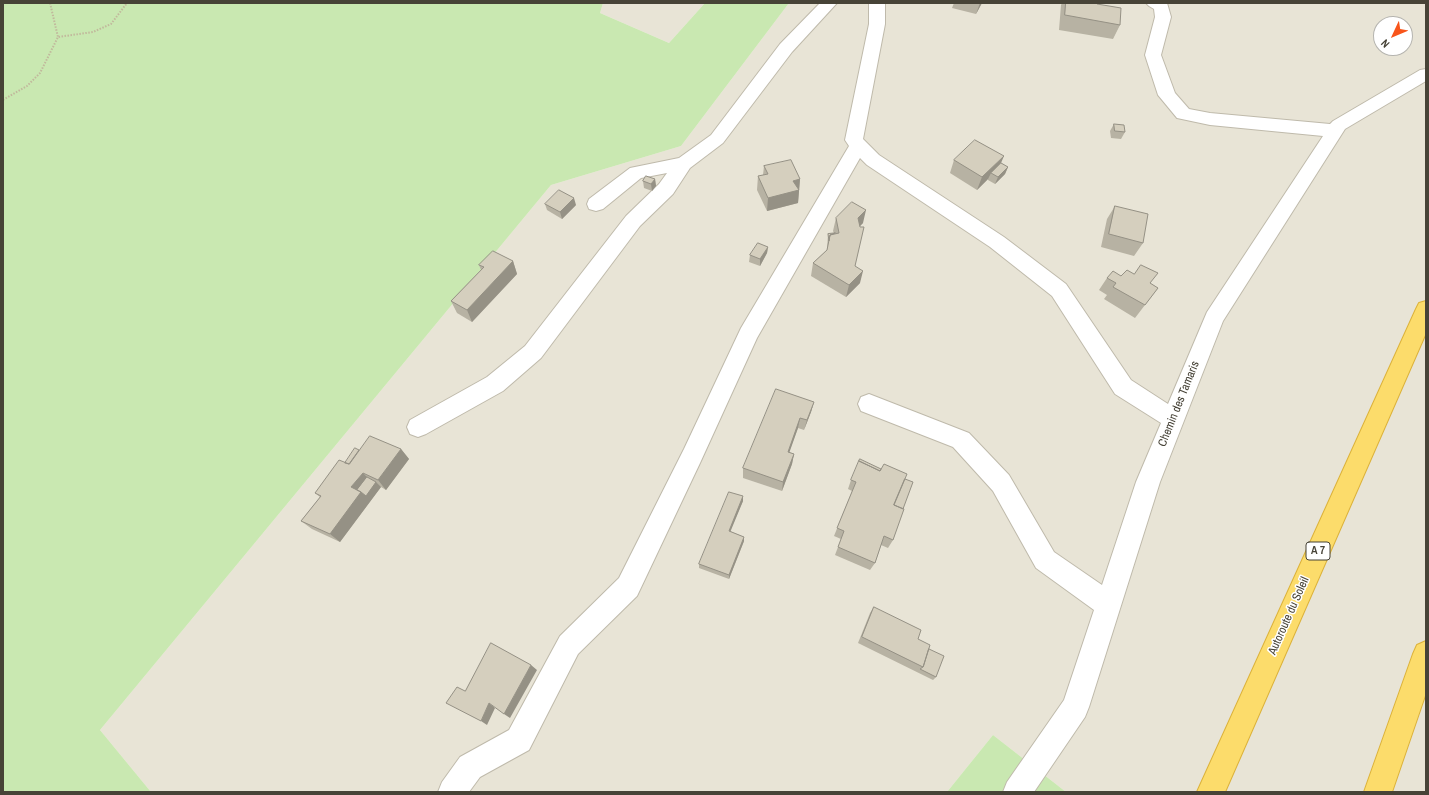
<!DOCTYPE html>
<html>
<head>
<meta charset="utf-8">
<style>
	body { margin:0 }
	#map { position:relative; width:1429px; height:795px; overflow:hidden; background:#f4f2e8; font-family:"Archivo Narrow",sans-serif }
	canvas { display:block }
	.frame { position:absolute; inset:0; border:4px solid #474337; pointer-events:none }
	.north { position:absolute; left:1373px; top:16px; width:40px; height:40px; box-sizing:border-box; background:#fff; border:1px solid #b5b4af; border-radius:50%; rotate:226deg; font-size:11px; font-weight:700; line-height:16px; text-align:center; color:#474337 }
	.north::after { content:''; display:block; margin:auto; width:14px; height:18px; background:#f8551b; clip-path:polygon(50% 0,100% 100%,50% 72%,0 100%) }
</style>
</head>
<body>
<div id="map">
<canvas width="1429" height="795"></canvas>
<div class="frame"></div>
<div class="north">N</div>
</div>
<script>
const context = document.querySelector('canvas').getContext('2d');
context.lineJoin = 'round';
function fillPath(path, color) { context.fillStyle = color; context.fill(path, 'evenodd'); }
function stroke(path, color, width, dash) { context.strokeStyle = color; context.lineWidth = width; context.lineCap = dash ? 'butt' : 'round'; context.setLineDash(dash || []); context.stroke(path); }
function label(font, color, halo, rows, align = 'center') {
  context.font = font + ' "Archivo Narrow",sans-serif'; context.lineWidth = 3; context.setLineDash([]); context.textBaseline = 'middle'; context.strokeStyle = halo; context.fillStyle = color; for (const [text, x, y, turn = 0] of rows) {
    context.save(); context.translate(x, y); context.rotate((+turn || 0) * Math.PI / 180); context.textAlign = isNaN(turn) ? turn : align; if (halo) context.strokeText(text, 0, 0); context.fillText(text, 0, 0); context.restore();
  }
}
const residential = new Path2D(`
	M 603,3 L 705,3 L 669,43 L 600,13 Z
	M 789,3 L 1426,3 L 1426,792 L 1066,792 L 993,735 L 947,792 L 151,792 L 100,730 L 551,185 L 681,146 ZM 1381,24 L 1405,24 L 1405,48 L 1381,48 Z`);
const green = new Path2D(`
	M 3,3 L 603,3 L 600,13 L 669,43 L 705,3 L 789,3 L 681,146 L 551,185 L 100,730 L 151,792 L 3,792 Z
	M 993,735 L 1066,792 L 947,792 Z`);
const path = new Path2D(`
	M 50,3 L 58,37
	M 3,100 L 27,86 L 40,73 L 58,37 L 93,32 L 111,24 L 127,3`);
const minor = new Path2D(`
	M 820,3 L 837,3 L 792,52 L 723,143 L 690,168 L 673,194 L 640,226 L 541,358 L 503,391 L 426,434 L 418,437 L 410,434 L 407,427 L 410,420 L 487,377 L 525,346 L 626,216 L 659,184 L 667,173 L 641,178 L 603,209 L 596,211 L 589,209 L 587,204 L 589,199 L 630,168 L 679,158 L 711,135 L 780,44 Z
	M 869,3 L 885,3 L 885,24 L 863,139 L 879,155 L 1004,237 L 1066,284 L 1131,380 L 1168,404 L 1207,312 L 1323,136 L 1210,125 L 1177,118 L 1158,95 L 1145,55 L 1155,17 L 1154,9 L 1149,6 L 1146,3 L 1167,3 L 1171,17 L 1161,55 L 1175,93 L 1189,109 L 1210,113 L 1330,124 L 1333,121 L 1420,70 L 1426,69 L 1426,81 L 1345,129 L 1223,321 L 1160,482 L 1089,707 L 1085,717 L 1034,792 L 1003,792 L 1007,782 L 1064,700 L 1094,610 L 1036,568 L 993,491 L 953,447 L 861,411 L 858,404 L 861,397 L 869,394 L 969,433 L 1009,475 L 1054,552 L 1102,585 L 1136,482 L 1161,423 L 1115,394 L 1052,296 L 990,247 L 867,165 L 860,158 L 757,338 L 700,463 L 637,596 L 578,654 L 529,750 L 480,777 L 469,792 L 438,792 L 442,782 L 460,757 L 509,730 L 560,636 L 619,578 L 684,449 L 741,328 L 849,146 L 845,140 L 869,24 Z`);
const highway = new Path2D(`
	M 1426,301 L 1426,333 L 1225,792 L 1197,792 L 1416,309 L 1419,303 Z
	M 1426,641 L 1426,693 L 1392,792 L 1364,792 L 1413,654 L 1417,645 Z`);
const wall = new Path2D(`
	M 954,3 L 982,3 L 976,14 L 952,8 Z
	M 1062,3 L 1097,4 L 1120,25 L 1113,39 L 1059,30 L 1061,5 Z
	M 1114,124 L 1125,132 L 1121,139 L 1111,138 L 1110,131 Z
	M 954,160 L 1001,163 L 1008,167 L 1005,174 L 995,184 L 988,180 L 988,179 L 977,190 L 950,173 Z
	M 764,166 L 800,179 L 798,203 L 767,211 L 757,190 L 758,176 L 763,175 Z
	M 655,179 L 656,186 L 652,191 L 644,188 L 643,181 Z
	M 545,204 L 576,205 L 562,219 L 547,210 Z
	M 1115,206 L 1143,243 L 1134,256 L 1101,247 L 1107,219 Z
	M 836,218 L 863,223 L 860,226 L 855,266 L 860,283 L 846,297 L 811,276 L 813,263 L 827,250 L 828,234 L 834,233 L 833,231 Z
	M 768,247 L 767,253 L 760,266 L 749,262 L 750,255 Z
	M 513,261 L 517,274 L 472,322 L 457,313 L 451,301 L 481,270 L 479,265 Z
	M 1121,276 L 1150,283 L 1158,288 L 1135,318 L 1104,299 L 1107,295 L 1099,290 L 1107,278 Z
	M 814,402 L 811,412 L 804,430 L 798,428 L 789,452 L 794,454 L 792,464 L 782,491 L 743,478 L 743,468 Z
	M 401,449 L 409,459 L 386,490 L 381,487 L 340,542 L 312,529 L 301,521 L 320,497 L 315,493 L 345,463 L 359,450 Z
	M 881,469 L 905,479 L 903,509 L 893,540 L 888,548 L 881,545 L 875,563 L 870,570 L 835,555 L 841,539 L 834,536 L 852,491 L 848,489 L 851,480 Z
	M 743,496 L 743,501 L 730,531 L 744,537 L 744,541 L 729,579 L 699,568 L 699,564 Z
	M 874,607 L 918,639 L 929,649 L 936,677 L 933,680 L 858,643 L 870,613 Z`);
const shadedWall = new Path2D(`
	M 980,3 L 982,3 L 976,14 Z
	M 1004,156 L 998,170 L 991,173 L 988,179 L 977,190 L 982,177 Z
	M 1008,167 L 1005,174 L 995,184 L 998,177 Z
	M 655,179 L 656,186 L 652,191 L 651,184 Z
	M 800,179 L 798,203 L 767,211 L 768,198 L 793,181 Z
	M 574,198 L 576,205 L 562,219 L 560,212 Z
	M 866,210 L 863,223 L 855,231 L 858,218 Z
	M 768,247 L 767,253 L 760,266 L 760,259 Z
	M 513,261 L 517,274 L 472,322 L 467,310 Z
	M 863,271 L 860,283 L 846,297 L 849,285 Z
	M 814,402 L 811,412 L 804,430 L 807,420 Z
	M 800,418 L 798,428 L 786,462 L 788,452 Z
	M 401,449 L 409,459 L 386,490 L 378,480 Z
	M 794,454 L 792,464 L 782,491 L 783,482 Z
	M 363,473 L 372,482 L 376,482 L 381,487 L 340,542 L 330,534 L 351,487 Z
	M 743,496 L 743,501 L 729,535 L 729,531 Z
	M 744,537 L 744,541 L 729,579 L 729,575 Z
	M 531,665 L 537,670 L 510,718 L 504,714 Z
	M 489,703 L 495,708 L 487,725 L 481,721 Z`);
const building = new Path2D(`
	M 1066,3 L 1097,3 L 1097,4 L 1121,8 L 1120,25 L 1065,15 Z
	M 1114,124 L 1124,125 L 1125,132 L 1115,131 Z
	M 975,140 L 1004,156 L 982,177 L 954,160 Z
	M 791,160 L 800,179 L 793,181 L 799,190 L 768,198 L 758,176 L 768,174 L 764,166 Z
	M 1001,163 L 1008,167 L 998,177 L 991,173 Z
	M 646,176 L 655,179 L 651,184 L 643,181 Z
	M 559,190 L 574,198 L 560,212 L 545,204 Z
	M 852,202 L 866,210 L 858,218 L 860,227 L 864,227 L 855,266 L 863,271 L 849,285 L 813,263 L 827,250 L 830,235 L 839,233 L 836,218 Z
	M 1115,206 L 1148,214 L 1143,243 L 1109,234 Z
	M 835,233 L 830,235 L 829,241 L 828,234 Z
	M 758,243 L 768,247 L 760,259 L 750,255 Z
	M 493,251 L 513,261 L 467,310 L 451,301 L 484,267 L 479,265 Z
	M 1141,265 L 1158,273 L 1150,283 L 1158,288 L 1145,305 L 1113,287 L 1116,283 L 1107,278 L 1113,271 L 1121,276 L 1127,270 L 1134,274 Z
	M 776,389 L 814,402 L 807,420 L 800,418 L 788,452 L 794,454 L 783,482 L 743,468 Z
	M 370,436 L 401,449 L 378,480 L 363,473 L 351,487 L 361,492 L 330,534 L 301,521 L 321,496 L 315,493 L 339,460 L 349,464 Z
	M 355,448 L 359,450 L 349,464 L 345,463 Z
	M 860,459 L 881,469 L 880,471 L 859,461 Z
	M 859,461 L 880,471 L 884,464 L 907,474 L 894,505 L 904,509 L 893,540 L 884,536 L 875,563 L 838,547 L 844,531 L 837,528 L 856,482 L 851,480 Z
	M 367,477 L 376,482 L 366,496 L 361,492 L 357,490 Z
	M 905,479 L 913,482 L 903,509 L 894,505 Z
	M 729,492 L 743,496 L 729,531 L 744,537 L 729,575 L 699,564 Z
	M 874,607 L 921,630 L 918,639 L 930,645 L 923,667 L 862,637 Z
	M 491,643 L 531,665 L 504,714 L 489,703 L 481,721 L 446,703 L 457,687 L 465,691 Z
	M 929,649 L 944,656 L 936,677 L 920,669 L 923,667 Z`);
const shields = [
	[1318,551,24]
];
const shieldNames = [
	["A 7",1318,551]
];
const streetNames = [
	["Chemin des Tamaris",1179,404,-68],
	["Autoroute du Soleil",1289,616,-66]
];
fillPath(residential, '#e8e4d6');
fillPath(green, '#c9e8b1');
stroke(minor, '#bfbaab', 2);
stroke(highway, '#dcb23a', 2);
stroke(path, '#c1b89c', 2, [1.5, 1.5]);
fillPath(minor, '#fff');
fillPath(highway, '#fcdc6b');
fillPath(wall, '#b7b2a3');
fillPath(shadedWall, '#959185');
fillPath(building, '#d5cfbe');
stroke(building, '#959185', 1);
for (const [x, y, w] of shields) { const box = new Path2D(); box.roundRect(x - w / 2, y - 9, w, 18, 3); context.fillStyle = '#fff'; context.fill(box); stroke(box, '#474337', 1); }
label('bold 11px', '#474337', null, shieldNames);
label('12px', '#474337', '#fff', streetNames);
</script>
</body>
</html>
